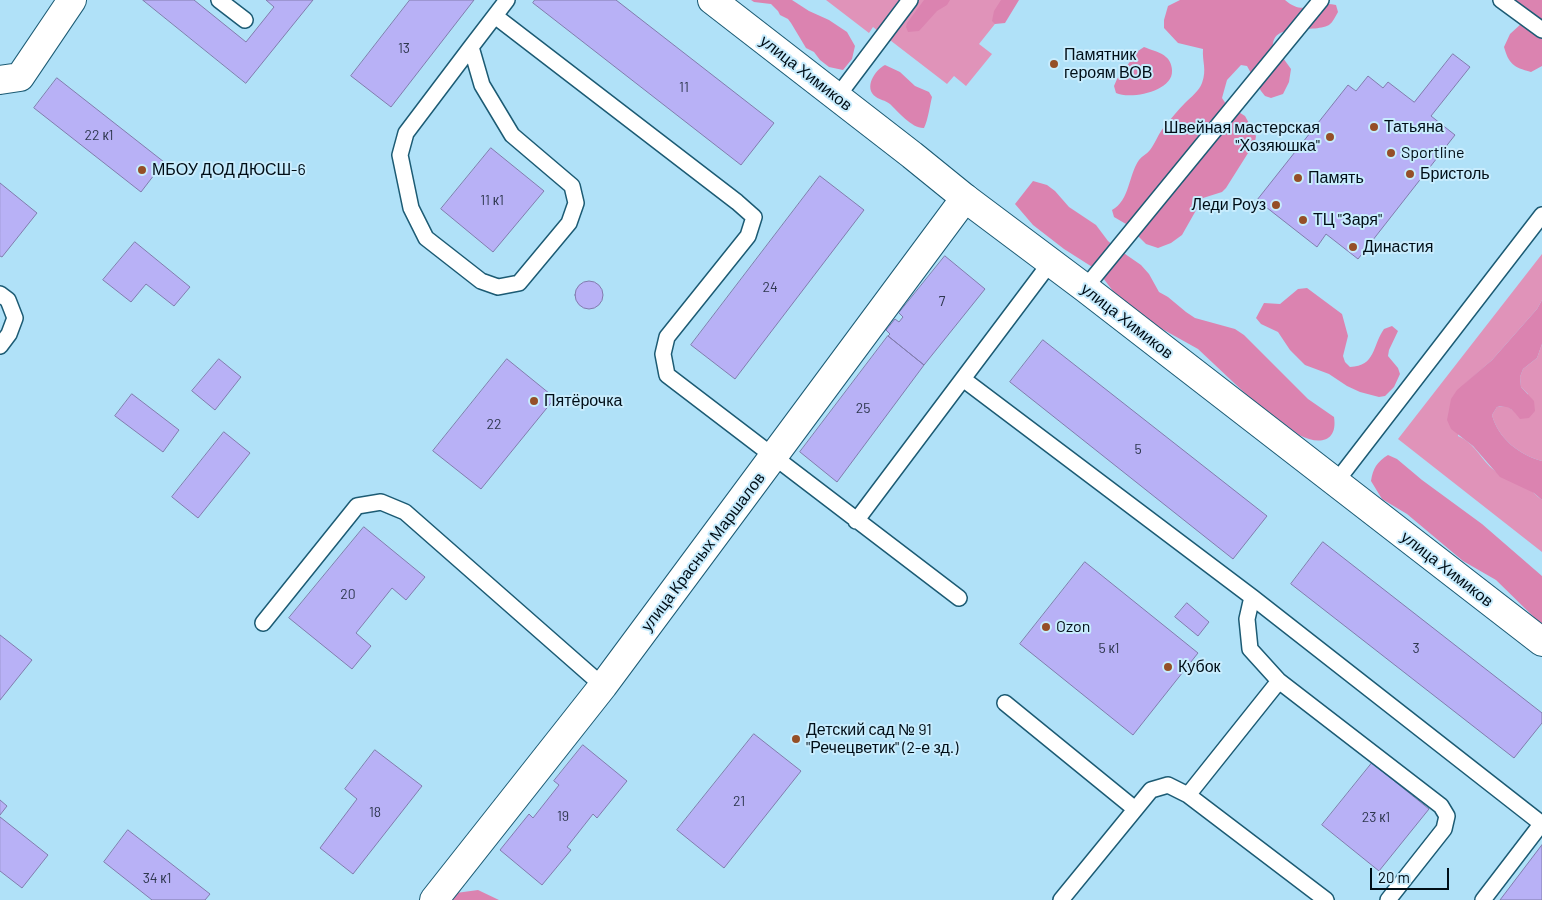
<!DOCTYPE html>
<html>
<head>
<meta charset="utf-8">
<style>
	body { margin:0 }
	#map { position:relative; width:1542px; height:900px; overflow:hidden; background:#b0e1f8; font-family:Barlow,sans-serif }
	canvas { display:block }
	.scale { position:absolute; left:1370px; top:868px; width:79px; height:22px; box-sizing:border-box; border:2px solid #000e17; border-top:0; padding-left:6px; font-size:15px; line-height:18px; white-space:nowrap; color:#000e17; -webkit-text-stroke:4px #c8ecfd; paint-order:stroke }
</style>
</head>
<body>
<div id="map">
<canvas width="1542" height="900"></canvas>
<div class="scale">20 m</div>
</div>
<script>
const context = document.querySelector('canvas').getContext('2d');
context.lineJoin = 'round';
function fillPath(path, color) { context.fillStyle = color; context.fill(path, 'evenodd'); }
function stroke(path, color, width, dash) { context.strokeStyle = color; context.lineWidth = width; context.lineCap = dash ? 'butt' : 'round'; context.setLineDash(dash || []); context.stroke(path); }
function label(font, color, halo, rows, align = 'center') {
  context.font = font + ' Barlow,sans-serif'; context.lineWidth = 4; context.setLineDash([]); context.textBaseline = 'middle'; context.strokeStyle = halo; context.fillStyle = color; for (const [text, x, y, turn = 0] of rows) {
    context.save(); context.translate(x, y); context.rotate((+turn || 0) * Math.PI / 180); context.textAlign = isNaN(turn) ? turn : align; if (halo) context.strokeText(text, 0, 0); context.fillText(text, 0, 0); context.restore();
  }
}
const green = new Path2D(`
	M 826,0 L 1014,0 L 979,44 L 992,54 L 966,86 L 954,76 L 947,84 L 873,27 L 869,33 Z
	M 1542,254 L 1542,300 L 1537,309 L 1492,360 L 1466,383 L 1458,436 C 1475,443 1481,460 1495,471 C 1506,481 1521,484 1533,492 C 1536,495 1539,498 1542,500 L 1542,552 L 1398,439 Z
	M 1542,344 L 1542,461 C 1519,455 1498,438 1492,415 L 1497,407 L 1506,406 L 1514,411 L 1528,394 L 1521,387 L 1520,377 L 1523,369 L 1537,358 Z`);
const forest = new Path2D(`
	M 751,0 L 792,0 L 809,11 L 829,20 L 847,32 L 855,46 L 852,59 L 843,70 L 829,67 L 820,60 L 814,52 L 806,48 L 791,23 L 788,19 L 780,15 L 778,11 L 771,4 L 754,2 Z
	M 924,0 L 950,0 L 947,5 L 937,11 L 919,31 L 908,32 L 906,27 L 907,23 Z
	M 1001,0 L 1019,0 L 1005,23 L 995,24 L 992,21 L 994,11 Z
	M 1180,0 L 1285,0 C 1304,17 1314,0 1336,5 L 1338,12 C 1335,17 1333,22 1329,25 C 1312,34 1271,21 1273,48 L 1283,58 L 1291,69 L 1289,82 L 1283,94 L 1271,98 L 1265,96 L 1261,91 L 1247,66 L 1241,65 L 1227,80 L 1222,98 L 1226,104 L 1245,116 L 1256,136 L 1255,142 L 1226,188 L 1222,192 L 1203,198 L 1182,235 L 1171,243 L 1158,248 L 1146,244 L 1126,224 L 1114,217 L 1112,210 C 1130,200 1128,176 1139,160 C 1142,156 1147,154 1150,150 C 1155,144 1158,134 1164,127 C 1171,119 1177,111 1185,103 C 1191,97 1199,91 1202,83 C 1207,69 1202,62 1203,49 L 1178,43 L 1164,28 L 1164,20 L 1168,6 Z
	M 1507,0 L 1542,0 L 1542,66 L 1531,72 C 1513,67 1509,64 1504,47 L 1510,34 L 1522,23 Z
	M 1144,47 C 1151,50 1161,52 1166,57 C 1170,60 1172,66 1172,71 C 1173,91 1131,100 1116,93 L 1114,86 L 1117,79 L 1138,51 Z
	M 885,65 L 900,72 L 915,86 L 929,92 L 932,97 C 930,105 928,120 924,128 C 913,129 898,112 890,104 C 885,100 880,100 876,97 C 863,88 875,70 885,65 Z
	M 1033,181 L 1047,185 L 1055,191 L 1069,207 L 1096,225 L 1108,241 L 1115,247 L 1141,265 L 1149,274 L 1159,292 L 1168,297 L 1186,312 L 1195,318 L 1235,329 L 1244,335 L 1308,399 L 1334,417 C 1338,443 1318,445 1299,435 L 1249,397 L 1198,349 L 1155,325 L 1122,303 L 1097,270 L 1064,249 L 1033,225 L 1015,204 Z
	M 1307,288 L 1342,314 L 1348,336 L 1343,356 L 1345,362 L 1350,367 C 1376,366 1372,346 1384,329 L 1392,326 L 1398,331 L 1389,350 L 1388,356 L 1398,368 L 1400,374 L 1394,387 L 1385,396 L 1379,397 L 1360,392 L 1347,386 L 1329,374 L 1305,365 L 1290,350 L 1278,332 L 1261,324 L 1256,318 L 1264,303 L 1280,304 L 1298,289 Z
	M 1542,300 L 1542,344 L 1537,358 L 1523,369 L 1520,377 L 1521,387 L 1534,401 L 1535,411 L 1529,418 L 1520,419 C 1513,410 1509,405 1497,407 L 1492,415 C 1498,438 1519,455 1542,461 L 1542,500 L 1534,493 L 1500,477 L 1473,446 L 1451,429 L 1447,420 L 1451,399 L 1457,390 L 1492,360 L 1537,309 Z
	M 1388,455 L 1397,459 L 1422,480 L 1482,524 L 1542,576 L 1542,625 L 1496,580 L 1463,561 L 1407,514 L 1382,499 L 1371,481 C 1373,468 1377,462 1388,455 Z
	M 478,890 L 499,900 L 446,900 L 456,893 Z`);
const building = new Path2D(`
	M 143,0 L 194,0 L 246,42 L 274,7 L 266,0 L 313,0 L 246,83 Z
	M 410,0 L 474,0 L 391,107 L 351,76 Z
	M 535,0 L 616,0 L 774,123 L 741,165 L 533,3 Z
	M 1453,54 L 1470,67 L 1431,116 L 1455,135 L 1358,259 L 1326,234 L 1317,247 L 1257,200 L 1348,85 L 1356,91 L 1368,76 L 1383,88 L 1388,82 L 1414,102 Z
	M 57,78 L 164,162 L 141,192 L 34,108 Z
	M 491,148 L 544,191 L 493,252 L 441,209 Z
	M 820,176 L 864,210 L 735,379 L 691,345 Z
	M 0,183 L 37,213 L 2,257 L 0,256 Z
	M 135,242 L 190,287 L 174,306 L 146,284 L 131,302 L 103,280 Z
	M 945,256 L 985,289 L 924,365 L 888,336 L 890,334 L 886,330 L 895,319 L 899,322 L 903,317 L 899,313 Z
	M575 295a14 14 0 1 1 28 0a14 14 0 1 1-28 0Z
	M 888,336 L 924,365 L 837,482 L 800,452 Z
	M 1043,340 L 1267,516 L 1233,559 L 1010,382 Z
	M 219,359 L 241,377 L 215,410 L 192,391 Z
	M 507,359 L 555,398 L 481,489 L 433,451 Z
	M 132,394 L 179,430 L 163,452 L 115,416 Z
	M 224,432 L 250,453 L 198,518 L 172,497 Z
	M 364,527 L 425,577 L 406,600 L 392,588 L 356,633 L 371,646 L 352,669 L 289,618 Z
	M 1323,542 L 1542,713 L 1542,723 L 1514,758 L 1291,584 Z
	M 1085,562 L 1198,653 L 1133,735 L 1020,644 Z
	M 1187,603 L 1209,622 L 1198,636 L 1175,617 Z
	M 0,635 L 32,660 L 0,700 Z
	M 754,734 L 801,771 L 724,868 L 677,830 Z
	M 583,745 L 627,781 L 597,818 L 593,814 L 567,847 L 571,850 L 542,885 L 500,850 L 529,814 L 533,818 L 559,785 L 554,781 Z
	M 375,750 L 422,786 L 353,874 L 320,848 L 357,799 L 345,789 Z
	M 1372,763 L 1429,809 L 1379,871 L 1322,825 Z
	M 0,800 L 7,806 L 0,815 Z
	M 0,817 L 48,855 L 22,888 L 0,871 Z
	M 128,830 L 210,894 L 205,900 L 152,900 L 104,862 Z
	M 1542,845 L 1542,900 L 1500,900 L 1541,846 Z`);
const service = new Path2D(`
	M 219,0 L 245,20
	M 1501,0 L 1542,30
	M 495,16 L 737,202 L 754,217 L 748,236 L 667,337 L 663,354 L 667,375 L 959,598
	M 471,47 L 482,85 L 512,135 L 572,186 L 576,203 L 569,223 L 519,283 L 498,287 L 481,281 L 426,238 L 411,208 L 400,155 L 406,133 L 471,47 L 507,0
	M 837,97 L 910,0
	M 1085,288 L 1321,0
	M 0,294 L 8,300 L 15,318 L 9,334 L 0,346
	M 963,379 L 1252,597 L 1542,824
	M 1336,482 L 1542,215
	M 856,521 L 1050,263
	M 1252,597 L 1247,619 L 1250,649 L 1279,681
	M 263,623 L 357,506 L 381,502 L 405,512 L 603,686
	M 1005,703 L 1135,809
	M 1188,795 L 1279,681 L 1441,806 L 1447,816 L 1444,829 L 1388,900
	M 1061,900 L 1151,790 L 1168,785 L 1188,795 L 1326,900
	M 1483,900 L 1542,823`);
const minor = new Path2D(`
	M 0,80 L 20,77 L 72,0
	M 434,900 L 603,686 L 965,198`);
const tertiary = new Path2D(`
	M 712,0 L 912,155 L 965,198 L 1085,288 L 1542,642`);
const markers = [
	[1054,64,5,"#954f27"],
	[1374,127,5,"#954f27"],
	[1330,137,5,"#954f27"],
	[1391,153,5,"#954f27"],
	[142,170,5,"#954f27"],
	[1410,174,5,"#954f27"],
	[1298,178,5,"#954f27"],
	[1276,205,5,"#954f27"],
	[1303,220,5,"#954f27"],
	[1353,247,5,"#954f27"],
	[534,401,5,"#954f27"],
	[1046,627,5,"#954f27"],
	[1168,667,5,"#954f27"],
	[796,739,5,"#954f27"]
];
const numberNames = [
	["13",404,48],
	["11",684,87],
	["22 к1",99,135],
	["11 к1",492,200],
	["24",770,287],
	["7",942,301],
	["25",863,408],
	["22",494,424],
	["5",1138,449],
	["20",348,594],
	["5 к1",1109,648],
	["3",1416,648],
	["21",739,801],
	["18",375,812],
	["19",563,816],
	["23 к1",1376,817],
	["34 к1",157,878]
];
const poiNames = [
	["Памятник",1064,55],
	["героям ВОВ",1064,73],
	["Татьяна",1384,127],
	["Швейная мастерская",1320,128,"right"],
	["\"Хозяюшка\"",1320,146,"right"],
	["Sportline",1401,153],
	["МБОУ ДОД ДЮСШ-6",152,170],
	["Бристоль",1420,174],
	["Память",1308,178],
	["Леди Роуз",1266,205,"right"],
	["ТЦ \"Заря\"",1313,220],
	["Династия",1363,247],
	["Пятёрочка",544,401],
	["Ozon",1056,627],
	["Кубок",1178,667],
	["Детский сад № 91",806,730],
	["\"Речецветик\" (2-е зд.)",806,748]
];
const streetNames = [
	["улица Химиков",806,73,38],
	["улица Химиков",1127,321,38],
	["улица Красных Маршалов",703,552,-53],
	["улица Химиков",1447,569,38]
];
fillPath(green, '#e093b9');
fillPath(forest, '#db83b0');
fillPath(building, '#b8b1f6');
stroke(building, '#817cad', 1);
stroke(service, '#1c5b74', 18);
stroke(minor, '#1c5b74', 30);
stroke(tertiary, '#1c5b74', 30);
stroke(service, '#fff', 15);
stroke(minor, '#fff', 28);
stroke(tertiary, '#fff', 28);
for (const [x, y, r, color] of markers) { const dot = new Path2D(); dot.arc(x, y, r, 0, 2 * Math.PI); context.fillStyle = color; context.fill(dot); stroke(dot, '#c8ecfd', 2); }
label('14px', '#2e374f', null, numberNames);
label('16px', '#000e17', '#c8ecfd', poiNames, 'left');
label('16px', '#000e17', '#c8ecfd', streetNames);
</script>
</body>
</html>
